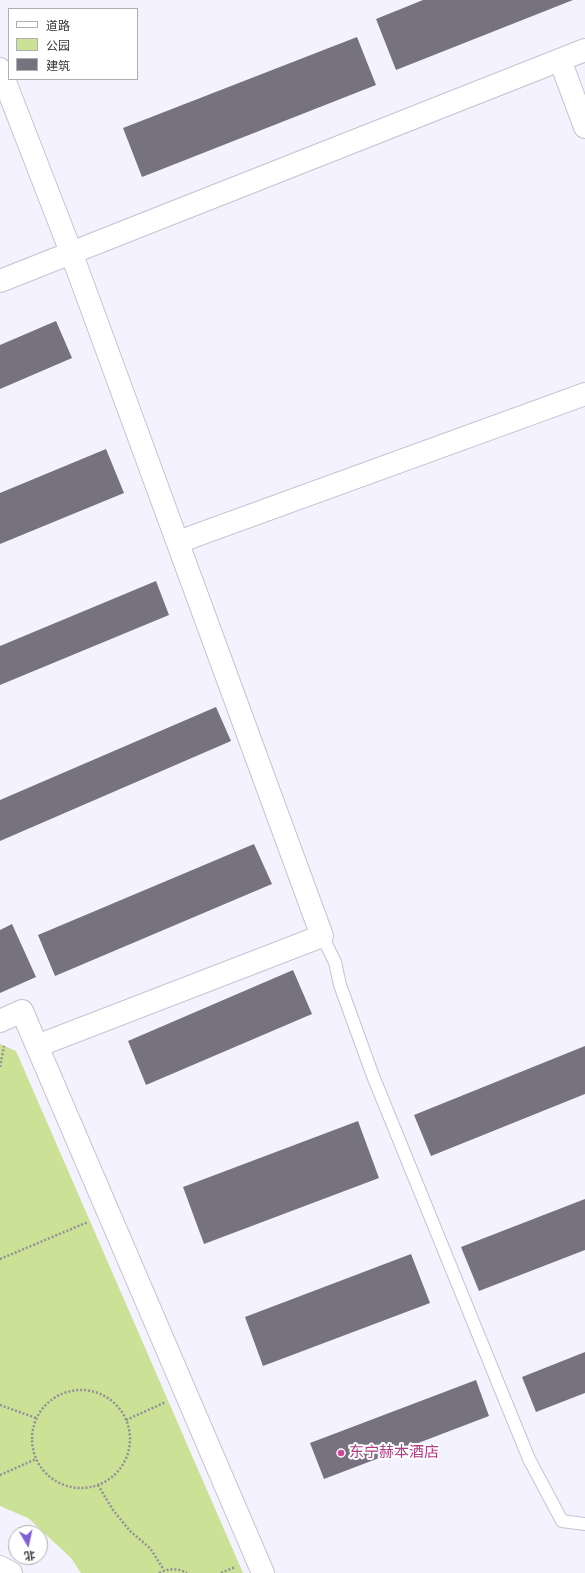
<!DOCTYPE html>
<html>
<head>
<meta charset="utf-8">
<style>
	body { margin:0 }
	#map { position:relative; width:585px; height:1573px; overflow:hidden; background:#f5f2ff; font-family:"PT Sans Narrow","Noto Sans SC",sans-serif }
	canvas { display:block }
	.legend { position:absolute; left:8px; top:8px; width:130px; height:72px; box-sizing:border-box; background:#fff; border:1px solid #afafb1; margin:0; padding:5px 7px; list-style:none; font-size:12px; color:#38363c }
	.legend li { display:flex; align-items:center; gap:8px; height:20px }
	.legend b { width:20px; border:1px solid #afafb1 }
	.north { position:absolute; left:8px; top:1525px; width:40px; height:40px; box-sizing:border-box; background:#fff; border:1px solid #afafb1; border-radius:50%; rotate:171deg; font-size:11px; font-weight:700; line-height:16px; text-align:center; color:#38363c }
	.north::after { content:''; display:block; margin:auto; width:14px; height:18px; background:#815dd8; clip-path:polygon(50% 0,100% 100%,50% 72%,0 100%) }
</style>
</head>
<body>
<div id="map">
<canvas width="585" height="1573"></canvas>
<ul class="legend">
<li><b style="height:5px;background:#fff"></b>道路</li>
<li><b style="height:11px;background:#cbe196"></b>公园</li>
<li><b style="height:11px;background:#777280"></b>建筑</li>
</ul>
<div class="north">北</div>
</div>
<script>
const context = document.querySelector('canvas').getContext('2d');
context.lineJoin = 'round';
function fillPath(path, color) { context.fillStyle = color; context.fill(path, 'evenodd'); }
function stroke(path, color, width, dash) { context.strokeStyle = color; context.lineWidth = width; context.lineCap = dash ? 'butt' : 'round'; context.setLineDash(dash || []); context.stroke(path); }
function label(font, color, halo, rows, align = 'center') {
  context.font = font + ' "PT Sans Narrow","Noto Sans SC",sans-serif'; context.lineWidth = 4; context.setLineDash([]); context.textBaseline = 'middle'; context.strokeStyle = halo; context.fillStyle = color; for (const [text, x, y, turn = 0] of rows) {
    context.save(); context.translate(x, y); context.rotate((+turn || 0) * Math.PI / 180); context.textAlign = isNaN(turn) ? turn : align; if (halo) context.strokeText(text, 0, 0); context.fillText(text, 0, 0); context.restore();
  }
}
const green = new Path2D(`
	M 0,1044 L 16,1051 L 243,1573 L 81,1573 L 71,1558 L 28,1518 L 0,1506 Z`);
const building = new Path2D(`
	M 423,0 L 573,0 L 396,70 L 376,19 Z
	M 357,37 L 376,85 L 142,177 L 123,128 Z
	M 56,321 L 72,358 L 0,389 L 0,345 Z
	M 106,449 L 124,493 L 0,544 L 0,493 Z
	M 156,581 L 169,615 L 0,685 L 0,646 Z
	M 216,707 L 231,741 L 0,841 L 0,800 Z
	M 254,844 L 272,884 L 55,976 L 38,935 Z
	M 12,924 L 36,977 L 0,993 L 0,930 Z
	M 293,970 L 312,1014 L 146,1085 L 128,1041 Z
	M 585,1046 L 585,1094 L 431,1156 L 414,1115 Z
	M 358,1121 L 379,1178 L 204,1244 L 183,1187 Z
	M 585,1199 L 585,1250 L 479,1291 L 461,1247 Z
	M 411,1254 L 430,1303 L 263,1366 L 245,1317 Z
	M 585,1352 L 585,1393 L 536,1412 L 522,1377 Z
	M 476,1380 L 489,1416 L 324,1479 L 310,1443 Z`);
const path = new Path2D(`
	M 0,1067 L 4,1046
	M 0,1259 L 88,1222
	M32 1439a49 49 0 1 1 98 0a49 49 0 1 1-98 0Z
	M 0,1405 L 36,1418
	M 126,1420 L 166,1402
	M 0,1475 L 36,1459
	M 98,1485 L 113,1510 L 130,1531 L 150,1548 L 164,1570
	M 159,1573 C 169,1568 177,1568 187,1573
	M 221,1573 L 235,1567`);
const lane = new Path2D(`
	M 322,936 L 335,962 L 340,985 L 373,1076 L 529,1459 L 562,1521 L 585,1524`);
const street = new Path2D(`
	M 560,60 L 585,127
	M 0,69 L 71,252 L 322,936 L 37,1046 L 22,1011 L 0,1021
	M 178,542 L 585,394
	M 37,1046 L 263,1573`);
const secondary = new Path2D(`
	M 0,281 L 585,50
	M 0,1567 L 11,1573`);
const markers = [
	[341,1453,4,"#d1479c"]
];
const hotelNames = [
	["东宁赫本酒店",349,1453]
];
fillPath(green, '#cbe196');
fillPath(building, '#777280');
stroke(lane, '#c6c3d3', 14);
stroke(street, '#c6c3d3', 24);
stroke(secondary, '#c6c3d3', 24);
stroke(path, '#93909a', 2.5, [2, 2]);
stroke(lane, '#fff', 12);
stroke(street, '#fff', 22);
stroke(secondary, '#fff', 22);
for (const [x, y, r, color] of markers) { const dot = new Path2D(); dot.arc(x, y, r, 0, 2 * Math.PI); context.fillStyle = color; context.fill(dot); stroke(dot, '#fff', 1.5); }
label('15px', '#b23c85', '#fff', hotelNames, 'left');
</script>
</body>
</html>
